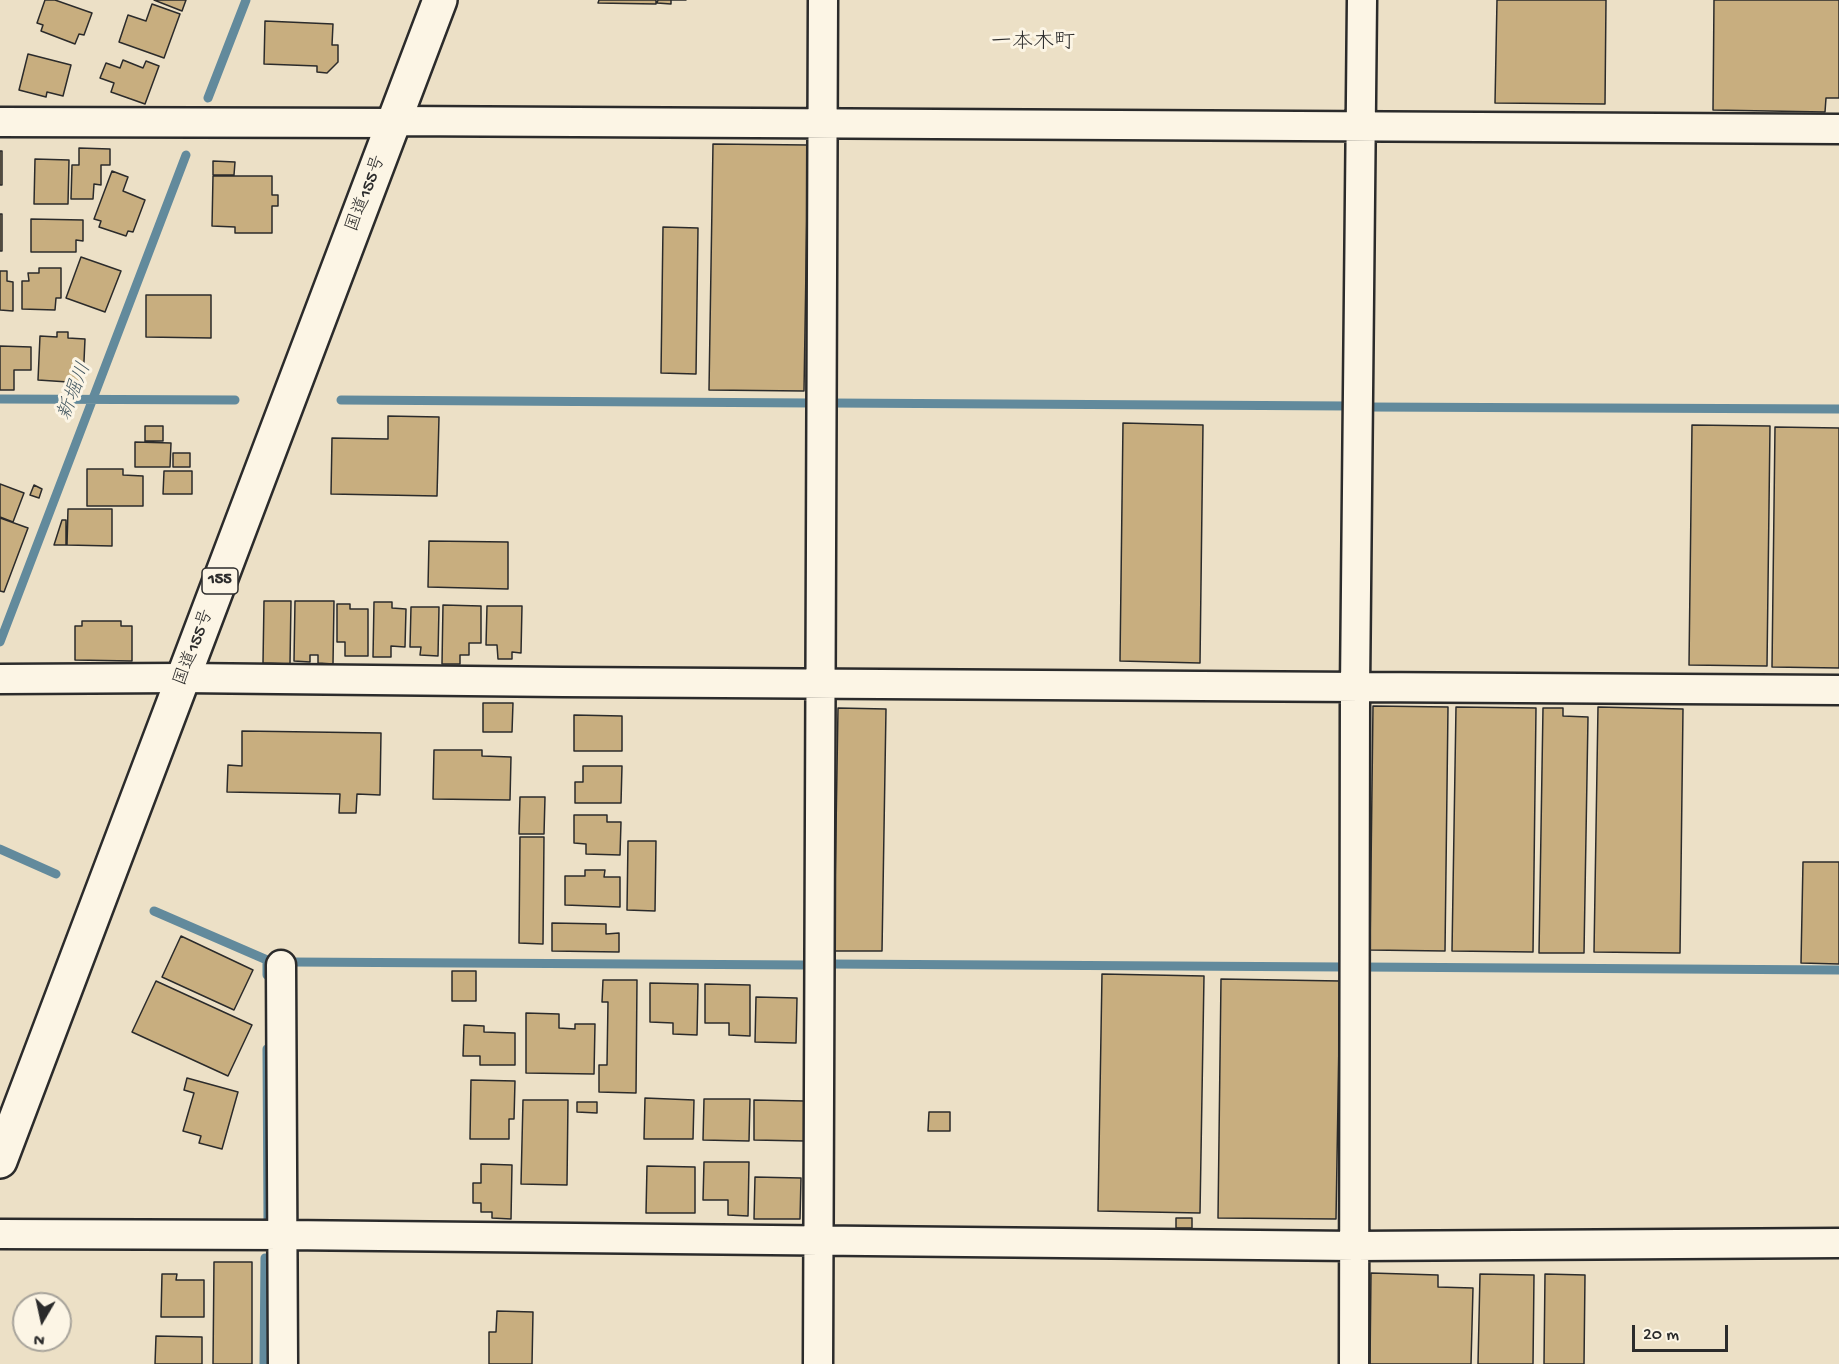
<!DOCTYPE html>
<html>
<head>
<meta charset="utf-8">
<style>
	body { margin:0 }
	#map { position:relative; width:1839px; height:1364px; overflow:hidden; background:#ece0c6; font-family:"Gochi Hand",sans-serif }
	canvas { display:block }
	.north { position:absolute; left:12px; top:1292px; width:60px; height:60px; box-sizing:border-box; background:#fcf5e5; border:2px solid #a8a49b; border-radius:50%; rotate:189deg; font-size:16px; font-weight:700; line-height:24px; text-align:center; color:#2b2b2b }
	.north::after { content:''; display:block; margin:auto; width:21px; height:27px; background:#2b2b2b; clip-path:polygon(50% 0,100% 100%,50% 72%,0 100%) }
	.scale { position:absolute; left:1632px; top:1325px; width:96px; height:27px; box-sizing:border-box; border:3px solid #2b2b2b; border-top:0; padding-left:8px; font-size:18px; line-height:21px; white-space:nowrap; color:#2b2b2b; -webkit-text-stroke:4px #fcf5e5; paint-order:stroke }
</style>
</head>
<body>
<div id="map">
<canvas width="1839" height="1364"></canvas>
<div class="north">N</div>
<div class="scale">20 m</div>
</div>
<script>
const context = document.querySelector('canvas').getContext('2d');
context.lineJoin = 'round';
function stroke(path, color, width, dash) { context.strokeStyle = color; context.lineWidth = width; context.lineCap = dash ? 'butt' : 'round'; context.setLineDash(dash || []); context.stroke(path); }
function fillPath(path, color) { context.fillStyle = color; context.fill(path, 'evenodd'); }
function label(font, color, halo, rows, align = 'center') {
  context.font = font + ' "Gochi Hand","Klee One",sans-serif'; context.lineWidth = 6; context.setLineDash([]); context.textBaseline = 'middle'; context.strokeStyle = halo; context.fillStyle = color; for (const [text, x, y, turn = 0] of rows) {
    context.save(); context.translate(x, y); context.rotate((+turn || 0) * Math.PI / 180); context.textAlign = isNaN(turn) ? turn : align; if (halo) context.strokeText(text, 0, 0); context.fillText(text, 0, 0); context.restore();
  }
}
const stream = new Path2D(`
	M 208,98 L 246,0
	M 0,399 L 235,400
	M 341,400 L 810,403
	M 832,403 L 1348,406
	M 1367,407 L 1839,409
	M 0,642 L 186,155
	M 0,849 L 56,874
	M 154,911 L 267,960 L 267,975
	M 291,962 L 806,965
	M 829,964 L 1344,967
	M 1362,967 L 1839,970
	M 267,1049 L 268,1223
	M 264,1364 L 265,1258`);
const building = new Path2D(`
	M 45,0 L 55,0 L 92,13 L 84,35 L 79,34 L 75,44 L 41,31 L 43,25 L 37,23 Z
	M 154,0 L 186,0 L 182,11 Z
	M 599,0 L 656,0 L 656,4 L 598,3 Z
	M 658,0 L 686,0 L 671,0 L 671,4 L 657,3 Z
	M 1497,0 L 1606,0 L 1605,104 L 1495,103 Z
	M 1714,0 L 1839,0 L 1839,98 L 1826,98 L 1825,112 L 1713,110 Z
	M 152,4 L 180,14 L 164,58 L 119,42 L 128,15 L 146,21 Z
	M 265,21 L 333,24 L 332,45 L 338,45 L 338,62 L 327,73 L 317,72 L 317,66 L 264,64 Z
	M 28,54 L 71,65 L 63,96 L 47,92 L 46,97 L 19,90 Z
	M 123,60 L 143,68 L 146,61 L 159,66 L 145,104 L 111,92 L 114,83 L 100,78 L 106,63 L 120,68 Z
	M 713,144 L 808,145 L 804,391 L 709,390 Z
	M 79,148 L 110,149 L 110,165 L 101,165 L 101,185 L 94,184 L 93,199 L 71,199 L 72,165 L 79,165 Z
	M 0,151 L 2,151 L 2,185 L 0,185 Z
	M 35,159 L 69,160 L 68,204 L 34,204 Z
	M 213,161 L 235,162 L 234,175 L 213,175 Z
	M 112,171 L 128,177 L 123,191 L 145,200 L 133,232 L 128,231 L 126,236 L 99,227 L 101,221 L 94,219 Z
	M 213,176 L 272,176 L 272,195 L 278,195 L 278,206 L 272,206 L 272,233 L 235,233 L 235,227 L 212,226 Z
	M 0,214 L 2,214 L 2,251 L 0,251 Z
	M 31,219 L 83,220 L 83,241 L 76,240 L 76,252 L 31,252 Z
	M 663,227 L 698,228 L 696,374 L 661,373 Z
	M 81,257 L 121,271 L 105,312 L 66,298 Z
	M 39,268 L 61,268 L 61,298 L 56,298 L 55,310 L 22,309 L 22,281 L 29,281 L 28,273 L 39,273 Z
	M 0,271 L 7,271 L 7,281 L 13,282 L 13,311 L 0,310 Z
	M 146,295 L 211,295 L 211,338 L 146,337 Z
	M 57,332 L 68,332 L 68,338 L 85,339 L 83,383 L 38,380 L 40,336 L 57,337 Z
	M 0,346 L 31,347 L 31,370 L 14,370 L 14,390 L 0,390 Z
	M 388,416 L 439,417 L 437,496 L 331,494 L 332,438 L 388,439 Z
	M 1123,423 L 1203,425 L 1200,663 L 1120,661 Z
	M 1692,425 L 1770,426 L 1767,666 L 1689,665 Z
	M 145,426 L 163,426 L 163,441 L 145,441 Z
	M 1775,427 L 1839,428 L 1839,668 L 1772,667 Z
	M 135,442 L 171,443 L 170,467 L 135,467 Z
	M 173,453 L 190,453 L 190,467 L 173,467 Z
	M 87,469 L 123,469 L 123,475 L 143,476 L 143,506 L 87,506 Z
	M 164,471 L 192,471 L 192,494 L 163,494 Z
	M 0,484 L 24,493 L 13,522 L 0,517 Z
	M 34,485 L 42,489 L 39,498 L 30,495 Z
	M 68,509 L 112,509 L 112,546 L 67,545 Z
	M 0,518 L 28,528 L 4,592 L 0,591 Z
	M 62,520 L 66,520 L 66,545 L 54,545 Z
	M 429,541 L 508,542 L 508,589 L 428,587 Z
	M 264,601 L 291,601 L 290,664 L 263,663 Z
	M 295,601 L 334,601 L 333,664 L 318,663 L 318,655 L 310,655 L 310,662 L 294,661 Z
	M 374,602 L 392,602 L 392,608 L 406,609 L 405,647 L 391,646 L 391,657 L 373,657 Z
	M 337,604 L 350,604 L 350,609 L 368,609 L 368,656 L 345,656 L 345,642 L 337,642 Z
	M 443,605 L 481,606 L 481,643 L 469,643 L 469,655 L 460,655 L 460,664 L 442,664 Z
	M 487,606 L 522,606 L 521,653 L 512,652 L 512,659 L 498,659 L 497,645 L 486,645 Z
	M 411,607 L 439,607 L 438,656 L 420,655 L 421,647 L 410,647 Z
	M 82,621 L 121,621 L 121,626 L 132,626 L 132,661 L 75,660 L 75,626 L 82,626 Z
	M 483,703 L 513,703 L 512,732 L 483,732 Z
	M 1373,706 L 1448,707 L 1445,951 L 1370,950 Z
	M 1456,707 L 1536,708 L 1533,952 L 1452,951 Z
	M 1598,707 L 1683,709 L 1680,953 L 1594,952 Z
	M 838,708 L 886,709 L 882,951 L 834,951 Z
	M 1543,708 L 1563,708 L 1563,716 L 1588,717 L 1584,953 L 1539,953 Z
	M 574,715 L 622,716 L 622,751 L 574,751 Z
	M 242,731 L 381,733 L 380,795 L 357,794 L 356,813 L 339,813 L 340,794 L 227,792 L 228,765 L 242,766 Z
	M 434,750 L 482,750 L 482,756 L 511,757 L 510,800 L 433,799 Z
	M 583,766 L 622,766 L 621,803 L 575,803 L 575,782 L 583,782 Z
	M 520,797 L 545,797 L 544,834 L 519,834 Z
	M 574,815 L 607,815 L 607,822 L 621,822 L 620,855 L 586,854 L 586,844 L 574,843 Z
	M 520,837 L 544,837 L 543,944 L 519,943 Z
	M 628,841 L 656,841 L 655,911 L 627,910 Z
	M 1803,862 L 1839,862 L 1839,964 L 1801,963 Z
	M 585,870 L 605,870 L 604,877 L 620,877 L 620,907 L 565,905 L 565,876 L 585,876 Z
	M 552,923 L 606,924 L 606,934 L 619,933 L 619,952 L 552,951 Z
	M 181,936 L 253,970 L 234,1010 L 162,977 Z
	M 452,971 L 476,971 L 476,1001 L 452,1001 Z
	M 1102,974 L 1204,976 L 1200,1213 L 1098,1211 Z
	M 1221,979 L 1340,981 L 1336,1219 L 1218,1218 Z
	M 603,980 L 637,980 L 636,1093 L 599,1092 L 599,1065 L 607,1065 L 608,1002 L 602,1002 Z
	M 156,981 L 252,1025 L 228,1076 L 132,1032 Z
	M 650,983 L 698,984 L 697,1035 L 673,1034 L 673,1023 L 650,1022 Z
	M 705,984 L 750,985 L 750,1036 L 729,1035 L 729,1023 L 705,1023 Z
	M 756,997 L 797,998 L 796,1043 L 755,1042 Z
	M 526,1013 L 559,1014 L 559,1028 L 575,1029 L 575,1024 L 595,1024 L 594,1074 L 526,1073 Z
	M 464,1025 L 484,1026 L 484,1032 L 515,1033 L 515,1065 L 480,1065 L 480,1056 L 463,1056 Z
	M 187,1078 L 238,1092 L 222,1149 L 199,1143 L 201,1136 L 183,1131 L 194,1093 L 184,1090 Z
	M 471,1080 L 515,1081 L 514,1119 L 509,1119 L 509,1139 L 470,1139 Z
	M 645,1098 L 694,1100 L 693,1139 L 644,1139 Z
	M 704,1099 L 750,1099 L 749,1141 L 703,1140 Z
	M 523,1100 L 568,1100 L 567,1185 L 521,1184 Z
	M 754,1100 L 805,1101 L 805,1141 L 754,1140 Z
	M 577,1102 L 597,1102 L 597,1113 L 577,1112 Z
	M 929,1112 L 950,1112 L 950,1131 L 928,1131 Z
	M 704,1162 L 749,1162 L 748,1216 L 728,1215 L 728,1200 L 703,1200 Z
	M 481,1164 L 512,1165 L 511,1219 L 492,1218 L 492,1212 L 481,1212 L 481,1203 L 473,1203 L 473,1183 L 481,1183 Z
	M 647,1166 L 695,1167 L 695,1213 L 646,1213 Z
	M 755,1177 L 801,1178 L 800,1219 L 754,1219 Z
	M 1176,1218 L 1192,1218 L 1192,1228 L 1176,1228 Z
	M 214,1262 L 252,1262 L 252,1364 L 213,1364 Z
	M 1371,1273 L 1438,1275 L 1438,1287 L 1473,1288 L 1471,1364 L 1370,1364 Z
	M 162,1274 L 177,1274 L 176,1280 L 204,1280 L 204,1317 L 161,1317 Z
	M 1480,1274 L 1534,1275 L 1533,1364 L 1478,1364 Z
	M 1545,1274 L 1585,1275 L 1584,1364 L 1544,1364 Z
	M 497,1311 L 533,1312 L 532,1364 L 489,1364 L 489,1332 L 496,1332 Z
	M 156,1336 L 202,1337 L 202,1364 L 155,1364 Z`);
const minor = new Path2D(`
	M 395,121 L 1839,129
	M 0,122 L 394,123
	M 0,679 L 183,678 L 563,682 L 1839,690
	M 281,965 L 283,1364
	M 0,1234 L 283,1235 L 1355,1246 L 1839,1243
	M 818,1364 L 823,0
	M 1354,1364 L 1355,687 L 1362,0`);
const trunk = new Path2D(`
	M 0,1161 L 440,0`);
const shields = [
	[220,581,36]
];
const shieldNames = [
	["155",220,581]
];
const streetNames = [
	["国道155号",367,194,-69],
	["国道155号",195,648,-69]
];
const waterNames = [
	["新堀川",76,392,-69]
];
const quarterNames = [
	["一本木町",1033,44]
];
stroke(stream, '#628a9c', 9);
fillPath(building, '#c8ae7f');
stroke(building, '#2b2b2b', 1.5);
stroke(minor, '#2b2b2b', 33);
stroke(trunk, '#2b2b2b', 38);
stroke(minor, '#fcf5e5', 28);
stroke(trunk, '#fcf5e5', 33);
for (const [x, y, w] of shields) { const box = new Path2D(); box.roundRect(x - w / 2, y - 13, w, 26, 4.5); context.fillStyle = '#fcf5e5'; context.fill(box); stroke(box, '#2b2b2b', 1.5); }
label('bold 16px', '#2b2b2b', null, shieldNames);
label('18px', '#2b2b2b', '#fcf5e5', streetNames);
label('italic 20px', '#465a63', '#fcf5e5', waterNames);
label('21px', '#2b2b2b', '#fcf5e5', quarterNames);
</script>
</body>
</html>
